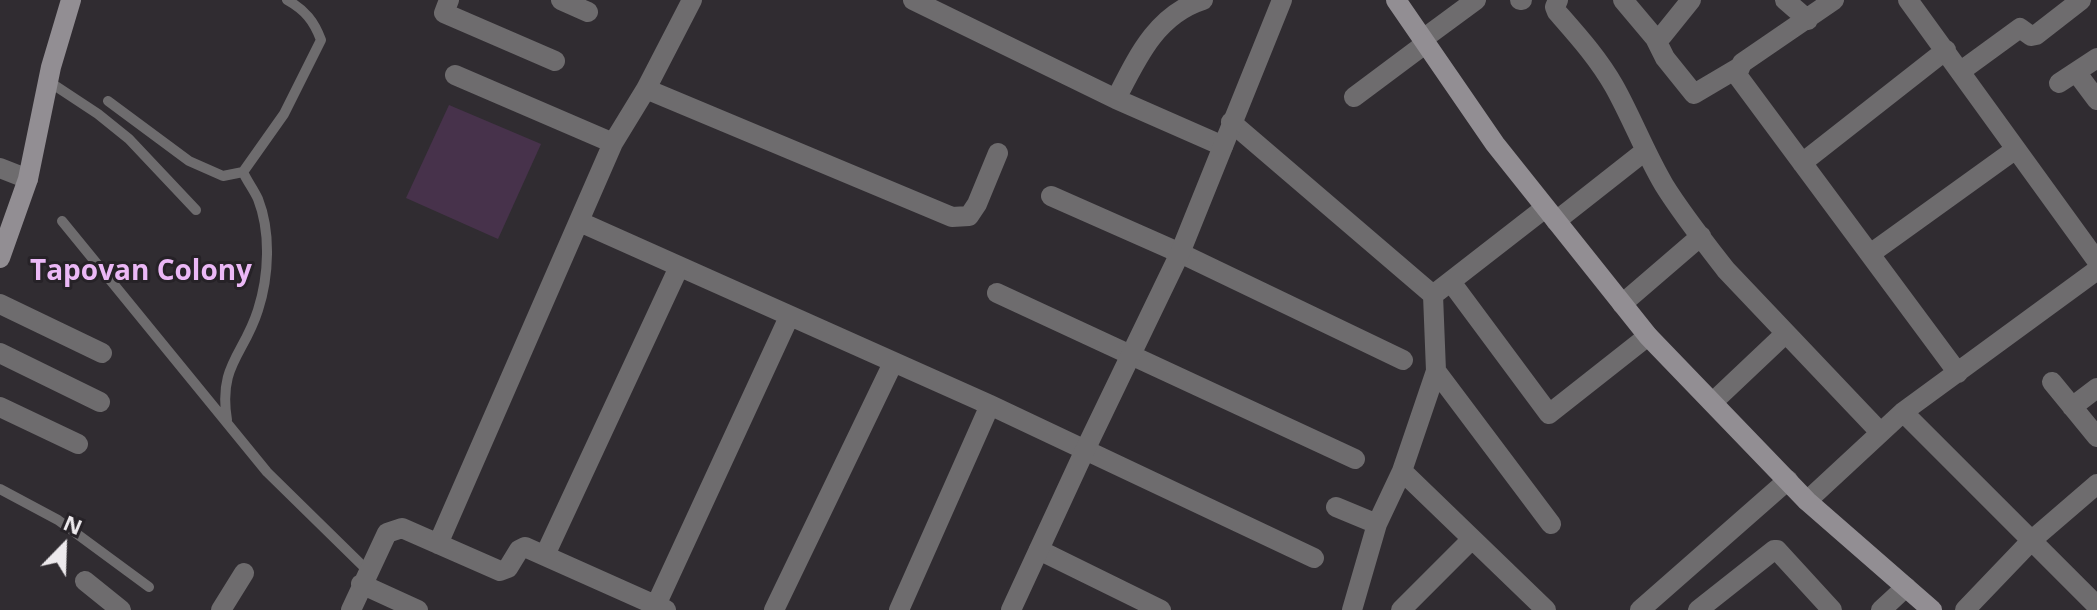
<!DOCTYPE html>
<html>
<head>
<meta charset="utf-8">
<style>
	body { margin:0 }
	#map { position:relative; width:2097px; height:610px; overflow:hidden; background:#302c31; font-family:"Open Sans",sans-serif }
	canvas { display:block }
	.north { position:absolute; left:24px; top:506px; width:80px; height:80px; -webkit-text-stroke:6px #262227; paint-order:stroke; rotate:23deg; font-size:22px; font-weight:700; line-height:32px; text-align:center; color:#edeaed }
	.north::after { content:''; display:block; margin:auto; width:28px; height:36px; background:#edeaed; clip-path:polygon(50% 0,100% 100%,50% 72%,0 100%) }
</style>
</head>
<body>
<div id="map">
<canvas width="2097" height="610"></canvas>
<div class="north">N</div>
</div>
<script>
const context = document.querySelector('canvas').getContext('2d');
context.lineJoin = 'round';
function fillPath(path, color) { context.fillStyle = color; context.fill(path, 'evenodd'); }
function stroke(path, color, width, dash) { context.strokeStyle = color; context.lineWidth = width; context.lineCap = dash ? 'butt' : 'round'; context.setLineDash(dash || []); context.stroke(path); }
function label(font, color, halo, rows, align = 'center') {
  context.font = font + ' "Open Sans",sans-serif'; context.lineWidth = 6; context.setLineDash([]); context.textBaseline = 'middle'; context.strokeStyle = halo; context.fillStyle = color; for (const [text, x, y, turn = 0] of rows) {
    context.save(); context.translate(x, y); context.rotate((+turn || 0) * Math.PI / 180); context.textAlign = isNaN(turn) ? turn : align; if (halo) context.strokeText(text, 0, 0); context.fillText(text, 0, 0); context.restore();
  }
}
const green = new Path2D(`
	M 449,105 L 541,144 L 498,239 L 406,198 Z`);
const service = new Path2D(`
	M 48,81 L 98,114 L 129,139 L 196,210
	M 108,101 L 189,161 L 223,176 L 243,172 L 284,114 L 321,40 C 314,21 305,10 287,0
	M 62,221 L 267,472 L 368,571
	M 227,420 C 218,365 244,355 258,310 C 269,276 271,232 258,199 C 254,190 247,181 243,172
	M 0,489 L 58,520 L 149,587`);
const minor = new Path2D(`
	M 449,0 L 444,13 L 555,61
	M 561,0 L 588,12
	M 913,0 L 1116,99 L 1223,146
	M 1520,0 L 1522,0
	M 1558,0 L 1555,7 L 1557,12 C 1578,36 1598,58 1614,86 C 1632,118 1645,153 1664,185 C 1682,214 1705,243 1726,270 L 1880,432
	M 1623,0 L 1655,38 L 1662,36 L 1691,0
	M 1785,0 L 1808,20
	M 1834,0 L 1742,63 L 1737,75 L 1958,373
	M 1908,0 L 2097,261
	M 1655,38 L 1665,58 L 1694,94 L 1738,68
	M 1423,39 L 1476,0
	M 1961,71 L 2020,28 L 2031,36 L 2036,35 L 2081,0
	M 2076,72 L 2097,100
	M 455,75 L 613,143
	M 2059,83 L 2097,58
	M 646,89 L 952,217 L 969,216 L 977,204 L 998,153
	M 1354,97 L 1425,44
	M 1116,99 C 1137,58 1156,15 1203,0
	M 1231,122 L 1433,295
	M 1802,163 L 1946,50
	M 0,168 L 28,179
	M 1051,196 L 1180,253 L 1403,360
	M 1556,221 L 1645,151
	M 580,222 L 990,405 L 1314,558
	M 1870,254 L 2016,149
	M 1451,282 L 1549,414 L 1648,336
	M 997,293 L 1355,459
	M 0,304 L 102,353
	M 1622,304 L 1701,236
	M 0,353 L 100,402
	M 1436,371 L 1551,524
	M 2052,382 L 2097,437
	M 1713,402 L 1786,333
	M 0,407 L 78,444
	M 2072,407 L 2097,388
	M 1903,412 L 2097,606
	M 1402,471 L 1546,610
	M 1807,501 L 1903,412 L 2097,270
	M 1336,507 L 1377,524
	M 438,544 L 613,143 L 646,89 L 692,0
	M 1039,550 L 1161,610
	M 545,555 L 679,267
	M 85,581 L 121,610
	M 361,584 L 418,610
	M 656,605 L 789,317
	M 221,610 L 244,573
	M 351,610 L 387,533 L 402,528 L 500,571 L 508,568 L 519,550 L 525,547 L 666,610
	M 774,610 L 893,363
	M 899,610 L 990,405
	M 1352,610 L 1377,524 L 1402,471 L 1436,371 L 1433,295 L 1545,208
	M 1401,610 L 1472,539
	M 1640,610 L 1788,480
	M 1698,610 L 1774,550 L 1777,550 L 1832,610
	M 1881,610 L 1906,587
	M 1965,610 L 2032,540 L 2097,484`);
const tertiary = new Path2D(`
	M 1011,610 L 1085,450 L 1180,253 L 1282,0`);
const secondary = new Path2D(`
	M 1396,0 L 1495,144 L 1648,336 L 1807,501 L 1932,610
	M 0,258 L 28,179 L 51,67 L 71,0`);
const neighbourhoodNames = [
	["Tapovan Colony",141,272]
];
fillPath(green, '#47324b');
stroke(service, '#6e6c6e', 10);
stroke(minor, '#6e6c6e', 20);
stroke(tertiary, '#6e6c6e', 20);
stroke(secondary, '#928e93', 20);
label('bold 28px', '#ebb8f6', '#262227', neighbourhoodNames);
</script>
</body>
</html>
